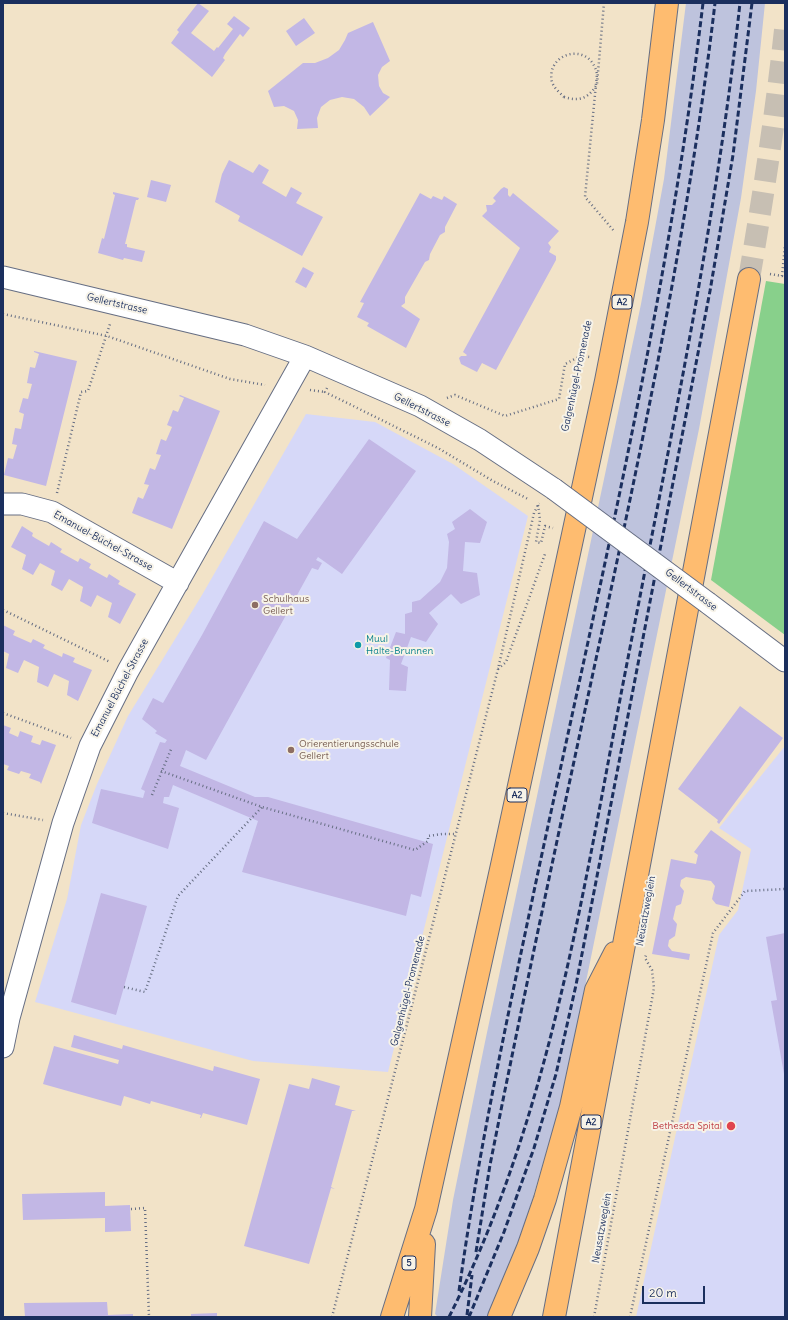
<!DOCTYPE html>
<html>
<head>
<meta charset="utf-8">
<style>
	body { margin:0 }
	#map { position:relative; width:788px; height:1320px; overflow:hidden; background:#f2e3c8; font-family:Delius,sans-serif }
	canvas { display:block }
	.frame { position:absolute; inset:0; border:4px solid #1b2f5e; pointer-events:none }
	.scale { position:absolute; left:642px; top:1286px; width:63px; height:18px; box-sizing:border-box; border:2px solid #1b2f5e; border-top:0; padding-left:5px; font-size:12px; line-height:14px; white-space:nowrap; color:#1b2f5e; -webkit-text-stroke:3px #f7f3e8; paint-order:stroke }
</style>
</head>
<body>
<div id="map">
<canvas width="788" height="1320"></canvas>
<div class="frame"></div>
<div class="scale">20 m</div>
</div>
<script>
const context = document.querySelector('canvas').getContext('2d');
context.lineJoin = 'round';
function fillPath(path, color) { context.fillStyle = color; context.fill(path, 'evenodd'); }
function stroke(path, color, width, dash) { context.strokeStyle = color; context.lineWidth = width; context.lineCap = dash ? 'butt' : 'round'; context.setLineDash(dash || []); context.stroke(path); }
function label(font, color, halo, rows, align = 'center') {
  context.font = font + ' Delius,sans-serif'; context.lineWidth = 4; context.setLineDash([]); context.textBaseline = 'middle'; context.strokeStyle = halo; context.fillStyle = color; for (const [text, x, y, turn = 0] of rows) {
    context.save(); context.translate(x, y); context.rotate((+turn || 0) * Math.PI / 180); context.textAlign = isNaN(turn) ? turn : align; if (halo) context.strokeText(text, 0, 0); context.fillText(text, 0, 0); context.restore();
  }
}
const built = new Path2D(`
	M 306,414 L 375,422 L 453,464 L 528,516 L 388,1072 L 253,1061 L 35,1002 L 67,899 L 81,825 L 97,784 L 128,716 L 202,595 Z
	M 785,746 L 785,1317 L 636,1317 L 719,935 L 738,910 L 751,849 L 719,828 Z`);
const industrial = new Path2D(`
	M 686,3 L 765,3 L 756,91 L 741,198 L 699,429 L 562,1099 L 522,1234 L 490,1317 L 438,1317 L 435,1314 L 453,1200 L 485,1042 L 641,304 L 664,179 Z`);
const green = new Path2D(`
	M 766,281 L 785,284 L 785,635 L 711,580 Z`);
const building = new Path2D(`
	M 198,3 L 209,11 L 191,33 L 214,51 L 217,47 L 218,48 L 233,29 L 227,24 L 234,16 L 250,28 L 243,37 L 240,34 L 225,54 L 223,58 L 225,60 L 212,77 L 171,43 L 179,32 L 177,30 Z
	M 304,18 L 315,33 L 296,46 L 286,31 Z
	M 373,22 L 390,61 L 382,67 L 378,75 L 379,86 L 383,93 L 390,97 L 370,116 L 364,107 L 354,99 L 342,97 L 330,100 L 321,107 L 317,118 L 318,128 L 297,129 L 298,120 L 294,111 L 284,106 L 274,107 L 268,91 L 303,63 L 315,63 L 328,58 L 339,50 L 345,40 L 348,33 Z
	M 229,160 L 253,173 L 259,164 L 269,170 L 262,183 L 286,197 L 291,187 L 302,193 L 296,203 L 323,217 L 302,256 L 238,221 L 240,216 L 215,202 L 222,174 Z
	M 151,180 L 171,185 L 166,202 L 147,197 Z
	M 504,187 L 508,189 L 508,195 L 510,197 L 513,193 L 559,231 L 548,243 L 551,247 L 549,252 L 556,256 L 556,260 L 496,370 L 482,363 L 477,372 L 461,364 L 459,358 L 461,356 L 466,356 L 467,355 L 463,352 L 520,248 L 482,216 L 487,211 L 486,205 L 492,205 L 496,201 L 493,198 L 501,189 Z
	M 113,192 L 139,198 L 138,200 L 136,200 L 125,244 L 127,244 L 127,247 L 145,251 L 142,262 L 124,258 L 123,260 L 98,253 L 102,238 L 104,239 L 115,195 L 113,194 Z
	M 420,193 L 431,199 L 433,196 L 442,200 L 444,196 L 457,204 L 445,227 L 445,232 L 440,235 L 430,254 L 429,260 L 425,262 L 405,297 L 405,303 L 401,306 L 420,319 L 406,348 L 367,326 L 369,323 L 357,317 L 364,303 L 360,302 Z
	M 303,267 L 314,273 L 306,288 L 295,282 Z
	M 34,351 L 77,361 L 46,486 L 4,475 L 8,458 L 13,459 L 17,445 L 12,444 L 15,428 L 21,429 L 24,414 L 19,412 L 23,398 L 28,399 L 32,384 L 27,383 L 30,367 L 35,368 L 39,354 L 34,352 Z
	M 180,395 L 220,411 L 172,529 L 132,513 L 138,497 L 143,499 L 149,485 L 144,484 L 150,468 L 155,470 L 161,455 L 156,454 L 161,439 L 166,441 L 172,427 L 167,425 L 173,410 L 178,412 L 184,398 L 179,396 Z
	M 369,439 L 416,471 L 342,574 L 318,557 L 316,560 L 322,563 L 318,570 L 312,568 L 206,760 L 186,750 L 180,766 L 255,797 L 268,797 L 433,844 L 421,897 L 411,894 L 406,916 L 242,872 L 258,821 L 173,785 L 169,797 L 164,797 L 163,803 L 179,808 L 168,849 L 92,823 L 101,789 L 143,798 L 145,791 L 141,789 L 160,742 L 165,743 L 167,740 L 155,733 L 157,731 L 142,719 L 153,698 L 163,703 L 202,635 L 264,521 L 297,539 Z
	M 470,509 L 487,522 L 480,543 L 465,542 L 463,571 L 477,573 L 480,595 L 461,604 L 451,594 L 429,613 L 438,624 L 426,642 L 411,637 L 401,664 L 408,667 L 406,691 L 389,690 L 390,660 L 386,658 L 396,632 L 405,634 L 405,614 L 412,612 L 412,602 L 420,600 L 440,582 L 447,568 L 449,542 L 447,534 L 455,529 L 452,522 Z
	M 22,526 L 33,533 L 32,536 L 35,538 L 49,546 L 51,542 L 62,549 L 60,552 L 78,562 L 80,558 L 91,564 L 89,568 L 107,578 L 109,574 L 120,581 L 118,584 L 136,594 L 120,624 L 108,617 L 112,603 L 97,595 L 91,607 L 80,601 L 83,587 L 69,579 L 62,591 L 51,585 L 55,571 L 40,563 L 33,575 L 22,569 L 26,555 L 11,547 Z
	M 3,625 L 15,631 L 13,635 L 31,643 L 33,639 L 45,645 L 43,648 L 62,657 L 63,653 L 75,658 L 73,662 L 92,670 L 78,701 L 67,695 L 69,681 L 54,674 L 48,687 L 37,682 L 39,667 L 24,660 L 18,673 L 6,668 L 9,654 L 3,651 Z
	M 740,706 L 783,738 L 719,824 L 717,822 L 718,820 L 678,789 Z
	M 3,725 L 11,728 L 9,733 L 18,737 L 20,731 L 33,736 L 31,742 L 40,745 L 42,740 L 56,745 L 41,784 L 40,782 L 29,778 L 31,774 L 21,771 L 19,774 L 7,770 L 9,766 L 3,764 Z
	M 711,830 L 741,852 L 729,907 L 716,904 L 712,899 L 715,886 L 711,881 L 686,877 L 681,880 L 680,886 L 684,891 L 681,904 L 676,906 L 673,919 L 677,924 L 675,936 L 669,940 L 668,946 L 672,951 L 690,954 L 689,960 L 652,954 L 671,859 L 696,864 L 698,855 L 694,852 Z
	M 101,893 L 147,906 L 116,1015 L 71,1002 Z
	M 785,933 L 785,1074 L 784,1074 L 771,1001 L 777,1000 L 766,937 Z
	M 74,1035 L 122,1049 L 123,1045 L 213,1071 L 214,1066 L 260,1079 L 247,1125 L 203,1113 L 201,1118 L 200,1118 L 201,1115 L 151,1101 L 150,1104 L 124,1096 L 121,1106 L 43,1084 L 54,1046 L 118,1064 L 119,1060 L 71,1047 Z
	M 312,1078 L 340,1086 L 335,1105 L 356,1111 L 352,1111 L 331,1187 L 335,1189 L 331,1188 L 309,1264 L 244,1246 L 289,1084 L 309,1089 Z
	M 105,1192 L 105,1206 L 130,1205 L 131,1231 L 105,1232 L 105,1218 L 23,1220 L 22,1194 Z
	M 107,1302 L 108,1315 L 133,1314 L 133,1317 L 25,1317 L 24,1303 Z
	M 217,1313 L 217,1317 L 191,1317 L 191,1314 Z`);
const highwayTunnel = new Path2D(`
	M 749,279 C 763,197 776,114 785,30`);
const path = new Path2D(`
	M 564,97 C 580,102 589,98 597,84 L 604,3
	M 770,274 L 782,276 L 785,245
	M 3,314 L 107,336 L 230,379 L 265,385
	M 327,388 L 325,392 L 438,448 L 493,481 L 528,499
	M 310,390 L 325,392
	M 447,398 L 455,395 L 505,416 L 559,399 L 565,364 L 581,356 L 590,357
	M 57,493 L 81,392 L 88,391 L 110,324
	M 538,505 L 540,520 L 536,542 L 541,543 L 545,526 L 553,528
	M 3,610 L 110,662
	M 498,669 L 506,662 L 545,554
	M 3,713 L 71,738
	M 161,771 L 262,807 L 415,850 L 428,841 L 428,836 L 442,834 L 456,834
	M 152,795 L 172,747
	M 3,813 L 43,820
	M 124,987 L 145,992 L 178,896 L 262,807
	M 131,1209 L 145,1208 L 149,1317
	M 332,1317 L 498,669 L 534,513 L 539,503
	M 594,1317 L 654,988 L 652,970 L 645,958 L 646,955
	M 630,1317 L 713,933 L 745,891 L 785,889`);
const minor = new Path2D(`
	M 3,277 L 245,335 L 305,356 L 420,406 L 480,440 L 554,489
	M 3,504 L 22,504 L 52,512 L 178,583
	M 708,603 L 785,661
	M 3,1047 L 9,1018 L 63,823 L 90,746 L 128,671 L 305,356`);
const highway = new Path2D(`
	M 392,1317 L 426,1209 L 502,865 L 606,381 L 637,222 L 653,120 L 667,3
	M 420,1317 L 424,1244
	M 499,1317 L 528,1248 L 545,1199 L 571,1107 L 596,990 L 615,953
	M 554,1317 L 749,279`);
const rail = new Path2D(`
	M 476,1252 L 490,1165 L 504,1095 C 537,933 572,770 607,608 C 650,408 691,207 715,3
	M 459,1291 C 478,1152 508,1015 537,877 C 599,587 668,298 703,3
	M 467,1315 L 472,1275
	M 449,1317 C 553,1111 584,882 628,658 C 670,441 716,223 740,3
	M 469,1317 L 504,1232 L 534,1148 L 556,1074 L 576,985 L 710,291 L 733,155 L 752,3`);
const pathBridge = new Path2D(`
	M 564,97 C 560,93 554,88 552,82 C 545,53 590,40 597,74 L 585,197 L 614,231`);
const minorBridge = new Path2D(`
	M 554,489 L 708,603`);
const markers = [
	[255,605,4,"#8d6e63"],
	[358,645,4,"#0f9aa8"],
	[291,750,4,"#8d6e63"],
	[731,1126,5,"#e0444e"]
];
const shields = [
	[622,302,20],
	[517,795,20],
	[591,1122,20],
	[409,1263,14]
];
const shieldNames = [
	["A2",622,302],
	["A2",517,795],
	["A2",591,1122],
	["5",409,1263]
];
const streetNames = [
	["Gellertstrasse",117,304,13],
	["Galgenhügel-Promenade",577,376,-78],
	["Gellertstrasse",422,410,27],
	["Emanuel-Büchel-Strasse",103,541,29],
	["Gellertstrasse",691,590,37],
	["Emanuel Büchel-Strasse",120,688,-62],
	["Neusatzweglein",646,911,-80],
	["Galgenhügel-Promenade",408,991,-76],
	["Neusatzweglein",602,1228,-80]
];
const educationNames = [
	["Schulhaus",263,599],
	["Gellert",263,611],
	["Orierentierungsschule",299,744],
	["Gellert",299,756]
];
const cultureNames = [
	["Muul",366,639],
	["Halte-Brunnen",366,651]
];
const healthNames = [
	["Bethesda Spital",722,1126]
];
fillPath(built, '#d6d8f8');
fillPath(industrial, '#bec3dd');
fillPath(green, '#88d08b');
fillPath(building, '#c2b7e5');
stroke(highwayTunnel, '#c7bfb3', 22, [22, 11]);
stroke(minor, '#666e83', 23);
stroke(highway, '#666e83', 24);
stroke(path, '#666e83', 2.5, [1, 3]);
stroke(minor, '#fff', 21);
stroke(highway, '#febc70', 22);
stroke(rail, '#1b2f5e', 3, [6, 3]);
stroke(minorBridge, '#666e83', 23, []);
stroke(pathBridge, '#666e83', 2.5, [1, 3]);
stroke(minorBridge, '#fff', 21);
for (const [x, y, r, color] of markers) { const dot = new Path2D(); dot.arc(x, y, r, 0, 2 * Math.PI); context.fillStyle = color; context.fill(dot); stroke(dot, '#f7f3e8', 1.5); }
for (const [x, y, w] of shields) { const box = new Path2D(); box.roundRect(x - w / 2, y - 7, w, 14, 3); context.fillStyle = '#f7f3e8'; context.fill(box); stroke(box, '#1b2f5e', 1); }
label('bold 9px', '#1b2f5e', null, shieldNames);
label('10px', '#1b2f5e', '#f7f3e8', streetNames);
label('10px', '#785e54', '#f7f3e8', educationNames, 'left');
label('10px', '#0d838f', '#f7f3e8', cultureNames, 'left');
label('10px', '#be3a42', '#f7f3e8', healthNames, 'right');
</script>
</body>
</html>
